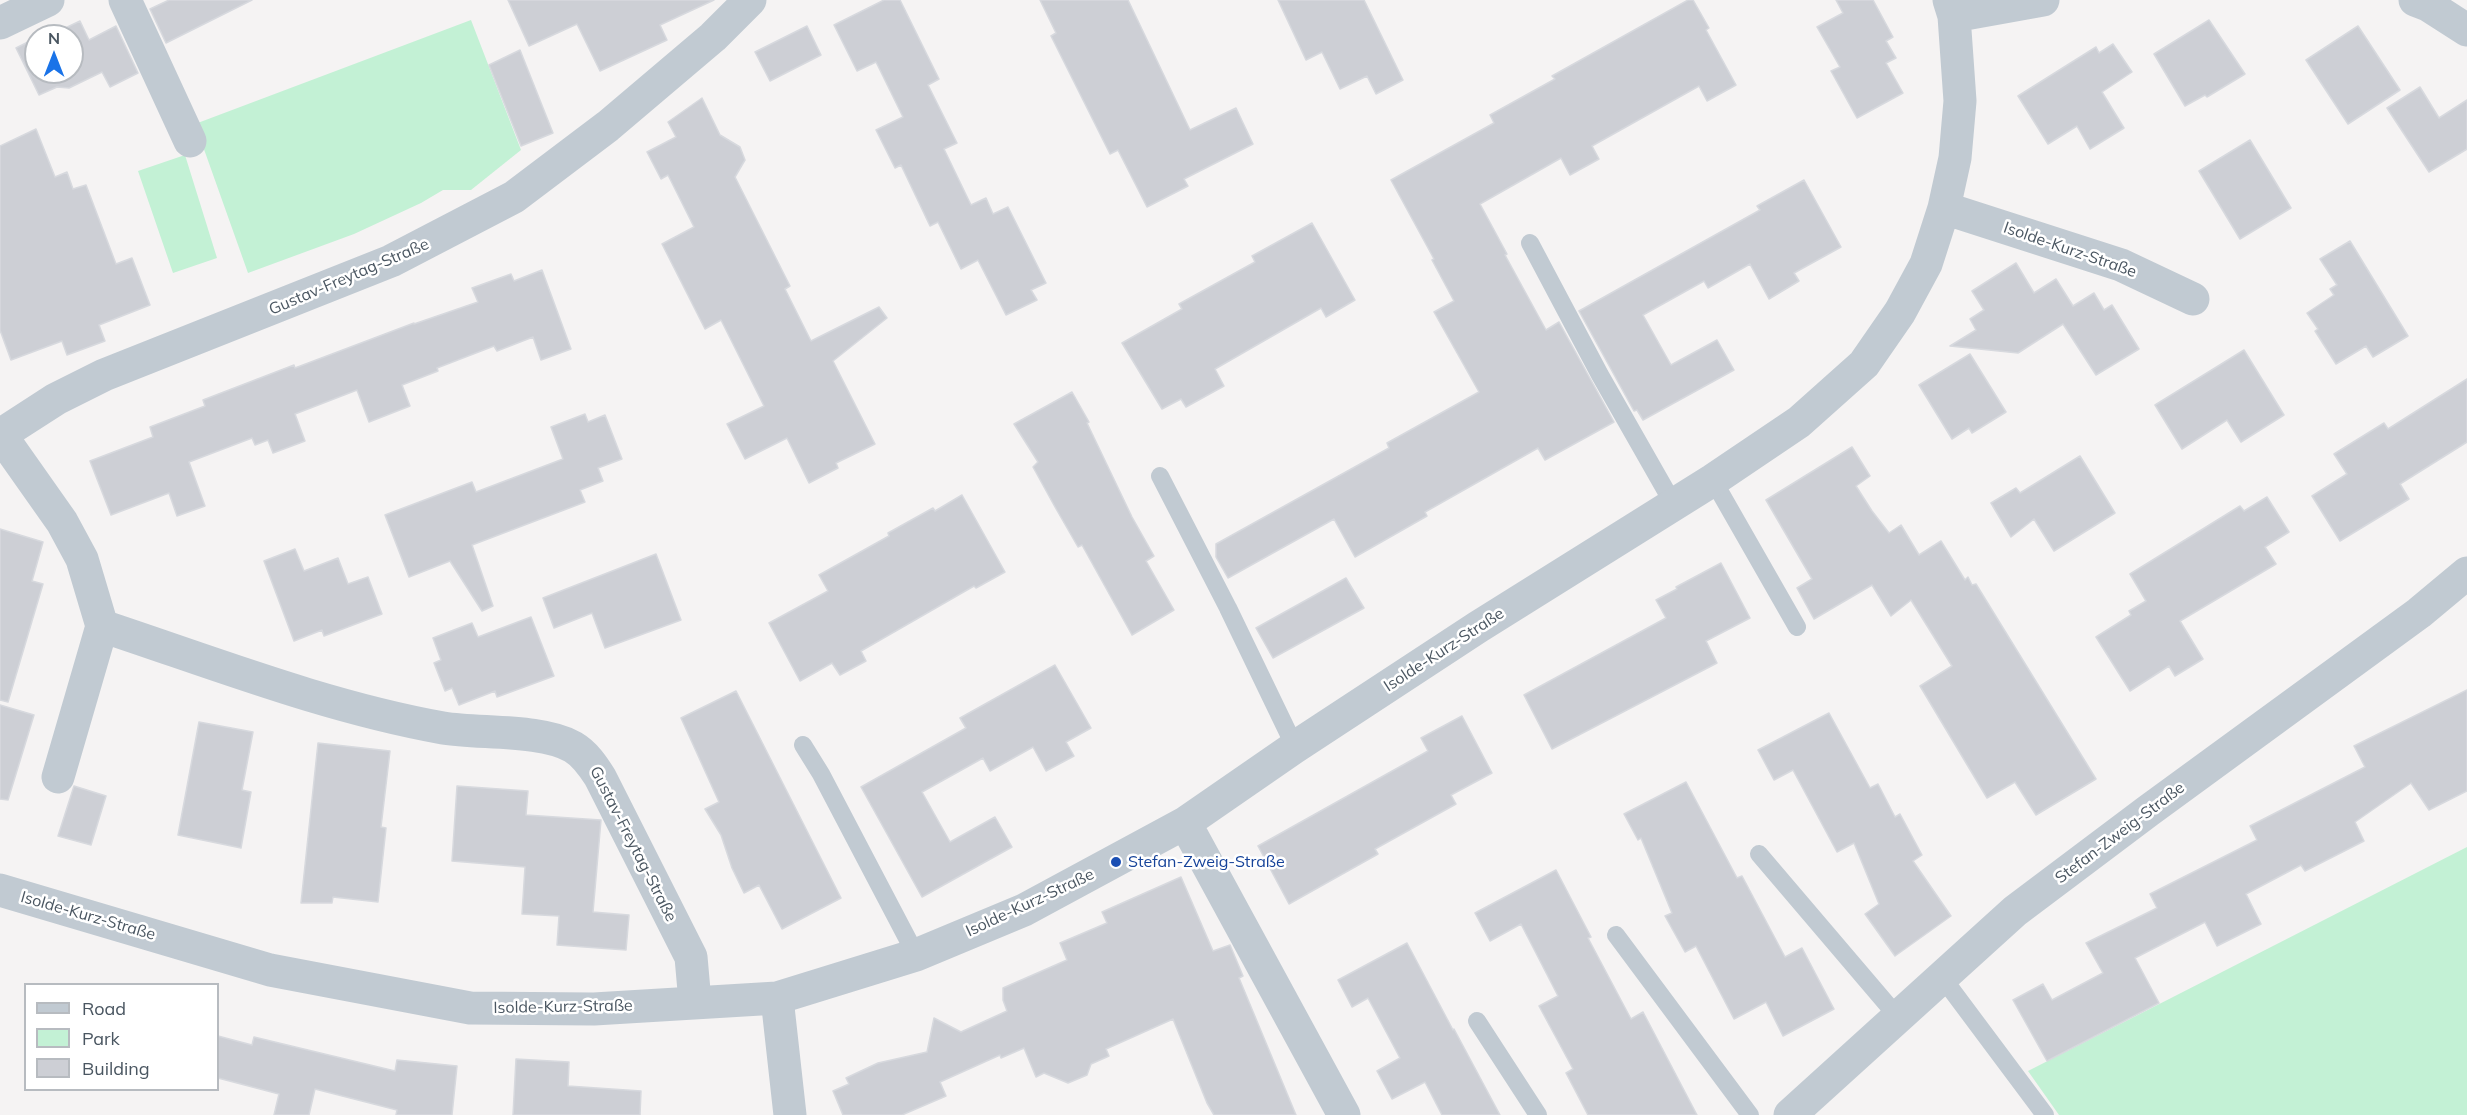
<!DOCTYPE html>
<html>
<head>
<meta charset="utf-8">
<style>
	body { margin:0 }
	#map { position:relative; width:2467px; height:1115px; overflow:hidden; background:#f5f3f3; font-family:Mulish,sans-serif }
	canvas { display:block }
	.legend { position:absolute; left:24px; top:983px; width:195px; height:108px; box-sizing:border-box; background:#fff; border:2px solid #b7bbc0; margin:0; padding:8px 10px; list-style:none; font-size:18px; color:#4a5661 }
	.legend li { display:flex; align-items:center; gap:12px; height:30px }
	.legend b { width:30px; border:2px solid #b7bbc0 }
	.north { position:absolute; left:24px; top:24px; width:60px; height:60px; box-sizing:border-box; background:#fff; border:2px solid #b7bbc0; border-radius:50%; rotate:0deg; font-size:16px; font-weight:700; line-height:24px; text-align:center; color:#4a5661 }
	.north::after { content:''; display:block; margin:auto; width:21px; height:27px; background:#1a73e8; clip-path:polygon(50% 0,100% 100%,50% 72%,0 100%) }
</style>
</head>
<body>
<div id="map">
<canvas width="2467" height="1115"></canvas>
<ul class="legend">
<li><b style="height:8px;background:#c1cad2"></b>Road</li>
<li><b style="height:16px;background:#c3f1d5"></b>Park</li>
<li><b style="height:16px;background:#cdcfd5"></b>Building</li>
</ul>
<div class="north">N</div>
</div>
<script>
const context = document.querySelector('canvas').getContext('2d');
context.lineJoin = 'round';
function fillPath(path, color) { context.fillStyle = color; context.fill(path, 'evenodd'); }
function stroke(path, color, width, dash) { context.strokeStyle = color; context.lineWidth = width; context.lineCap = dash ? 'butt' : 'round'; context.setLineDash(dash || []); context.stroke(path); }
function label(font, color, halo, rows, align = 'center') {
  context.font = font + ' Mulish,sans-serif'; context.lineWidth = 5; context.setLineDash([]); context.textBaseline = 'middle'; context.strokeStyle = halo; context.fillStyle = color; for (const [text, x, y, turn = 0] of rows) {
    context.save(); context.translate(x, y); context.rotate((+turn || 0) * Math.PI / 180); context.textAlign = isNaN(turn) ? turn : align; if (halo) context.strokeText(text, 0, 0); context.fillText(text, 0, 0); context.restore();
  }
}
const green = new Path2D(`
	M 471,20 L 521,150 L 471,190 L 443,190 L 421,203 L 354,234 L 248,273 L 195,124 Z
	M 185,155 L 217,258 L 173,273 L 138,171 Z
	M 2467,847 L 2467,1115 L 2059,1115 L 2028,1071 Z`);
const building = new Path2D(`
	M 169,0 L 252,0 L 166,43 L 150,9 Z
	M 508,0 L 714,0 L 660,25 L 667,40 L 600,71 L 577,24 L 529,46 Z
	M 884,0 L 900,0 L 939,79 L 928,85 L 957,143 L 944,149 L 971,205 L 986,198 L 993,214 L 1008,207 L 1046,283 L 1031,290 L 1037,300 L 1006,315 L 978,260 L 961,269 L 938,222 L 930,226 L 901,165 L 895,168 L 876,130 L 903,117 L 876,62 L 857,71 L 834,25 Z
	M 1040,0 L 1128,0 L 1190,130 L 1236,108 L 1253,144 L 1184,179 L 1188,186 L 1147,207 L 1118,150 L 1110,154 L 1051,36 L 1056,33 Z
	M 1278,0 L 1364,0 L 1403,80 L 1376,94 L 1367,76 L 1340,89 L 1322,52 L 1306,60 Z
	M 1688,0 L 1693,0 L 1709,28 L 1706,30 L 1736,85 L 1707,101 L 1699,86 L 1592,146 L 1599,159 L 1570,175 L 1561,158 L 1480,204 L 1507,254 L 1505,255 L 1546,330 L 1559,322 L 1614,422 L 1545,460 L 1538,448 L 1425,512 L 1427,516 L 1355,557 L 1334,519 L 1228,578 L 1216,557 L 1216,544 L 1389,448 L 1387,443 L 1479,392 L 1434,312 L 1454,301 L 1432,260 L 1434,259 L 1391,180 L 1494,123 L 1490,115 L 1555,79 L 1552,76 Z
	M 1836,0 L 1873,0 L 1893,37 L 1886,41 L 1896,58 L 1886,63 L 1903,93 L 1857,118 L 1831,71 L 1840,67 L 1817,27 L 1843,13 Z
	M 2209,20 L 2245,74 L 2207,97 L 2205,95 L 2185,106 L 2154,54 Z
	M 80,21 L 89,40 L 116,26 L 138,73 L 110,87 L 102,72 L 69,88 L 57,87 L 39,95 L 16,48 L 36,38 L 36,72 L 72,72 L 72,36 L 40,36 L 57,28 L 59,31 Z
	M 807,26 L 821,55 L 770,81 L 755,52 Z
	M 2358,26 L 2400,90 L 2348,124 L 2306,60 Z
	M 2113,44 L 2132,72 L 2102,92 L 2124,128 L 2090,149 L 2077,126 L 2048,144 L 2018,96 L 2096,47 L 2099,53 Z
	M 520,50 L 553,133 L 521,146 L 489,65 Z
	M 2420,87 L 2439,118 L 2467,100 L 2467,149 L 2429,172 L 2387,108 Z
	M 702,98 L 720,135 L 740,147 L 745,160 L 735,177 L 790,286 L 785,289 L 811,341 L 879,307 L 887,318 L 833,361 L 875,444 L 836,463 L 838,468 L 809,483 L 787,438 L 745,459 L 727,424 L 764,406 L 721,320 L 705,329 L 662,244 L 694,227 L 668,175 L 661,179 L 647,152 L 676,137 L 668,122 Z
	M 36,129 L 55,177 L 67,172 L 73,189 L 86,185 L 116,264 L 132,258 L 150,305 L 99,325 L 105,341 L 67,355 L 62,341 L 11,360 L 0,330 L 0,146 Z
	M 2250,140 L 2291,208 L 2240,239 L 2199,171 Z
	M 1804,180 L 1841,247 L 1794,273 L 1799,281 L 1769,299 L 1750,264 L 1708,288 L 1704,281 L 1643,315 L 1671,365 L 1717,340 L 1734,370 L 1643,420 L 1637,410 L 1634,411 L 1579,311 L 1760,210 L 1757,206 Z
	M 1312,223 L 1355,300 L 1326,317 L 1321,308 L 1215,369 L 1224,386 L 1186,407 L 1181,399 L 1162,409 L 1122,343 L 1182,309 L 1179,304 L 1255,262 L 1252,256 Z
	M 2350,241 L 2408,336 L 2373,357 L 2366,346 L 2336,364 L 2315,331 L 2318,329 L 2307,313 L 2334,295 L 2330,289 L 2337,285 L 2320,259 Z
	M 2016,263 L 2034,293 L 2056,279 L 2073,306 L 2094,293 L 2104,310 L 2112,305 L 2139,349 L 2096,375 L 2063,324 L 2018,353 L 1950,346 L 1976,330 L 1970,319 L 1984,310 L 1972,291 Z
	M 542,270 L 571,349 L 541,360 L 533,337 L 497,351 L 494,346 L 437,368 L 438,371 L 402,385 L 410,406 L 369,422 L 357,390 L 295,414 L 305,441 L 273,453 L 268,440 L 255,445 L 252,438 L 189,462 L 205,506 L 177,516 L 169,493 L 111,515 L 90,461 L 153,437 L 150,427 L 205,406 L 203,400 L 294,365 L 295,368 L 414,323 L 414,324 L 478,302 L 472,288 L 511,274 L 514,281 Z
	M 2244,350 L 2284,415 L 2241,442 L 2227,420 L 2182,449 L 2155,405 Z
	M 1970,354 L 2006,412 L 1972,433 L 1969,428 L 1952,439 L 1919,385 Z
	M 2467,379 L 2467,442 L 2400,484 L 2409,499 L 2340,541 L 2312,496 L 2347,474 L 2334,454 L 2384,423 L 2388,429 Z
	M 1072,392 L 1089,422 L 1087,423 L 1132,517 L 1154,556 L 1146,561 L 1174,610 L 1132,635 L 1082,545 L 1078,547 L 1055,507 L 1033,467 L 1038,462 L 1014,424 Z
	M 585,414 L 588,422 L 605,415 L 622,459 L 598,468 L 603,481 L 580,490 L 585,502 L 472,545 L 493,606 L 482,611 L 450,561 L 409,577 L 385,515 L 472,482 L 476,492 L 563,459 L 551,427 Z
	M 1852,447 L 1870,476 L 1856,486 L 1872,511 L 1889,533 L 1901,525 L 1919,555 L 1941,541 L 1965,580 L 1968,577 L 1972,585 L 1976,584 L 2096,779 L 2036,815 L 2015,782 L 1987,798 L 1920,686 L 1952,666 L 1911,600 L 1891,616 L 1872,585 L 1814,619 L 1797,588 L 1812,579 L 1766,500 Z
	M 2080,456 L 2115,513 L 2054,551 L 2034,519 L 2011,537 L 1991,503 L 2016,488 L 2020,493 Z
	M 962,495 L 1005,572 L 976,588 L 974,586 L 861,651 L 866,661 L 840,675 L 832,663 L 800,681 L 769,623 L 828,591 L 819,575 L 889,536 L 888,533 L 933,508 L 935,511 Z
	M 2267,497 L 2289,532 L 2265,547 L 2276,564 L 2180,621 L 2203,659 L 2175,676 L 2169,666 L 2130,691 L 2096,637 L 2131,615 L 2129,611 L 2146,601 L 2130,574 L 2240,506 L 2244,511 Z
	M 0,529 L 43,542 L 32,581 L 43,584 L 8,702 L 0,700 Z
	M 295,549 L 304,571 L 338,558 L 348,584 L 368,577 L 382,614 L 324,636 L 322,630 L 294,641 L 264,561 Z
	M 656,554 L 681,620 L 605,648 L 592,613 L 554,628 L 543,598 Z
	M 1721,563 L 1750,618 L 1706,641 L 1717,663 L 1552,749 L 1524,695 L 1666,618 L 1656,600 L 1677,589 L 1676,587 Z
	M 1346,578 L 1364,608 L 1273,658 L 1256,628 Z
	M 531,617 L 554,676 L 497,697 L 495,691 L 459,705 L 452,688 L 445,691 L 434,663 L 441,660 L 433,638 L 472,623 L 478,637 Z
	M 1055,665 L 1091,728 L 1066,742 L 1074,756 L 1046,771 L 1033,747 L 990,771 L 983,758 L 922,792 L 950,842 L 995,817 L 1012,847 L 922,897 L 861,787 L 966,728 L 960,718 Z
	M 2467,690 L 2467,791 L 2429,810 L 2411,783 L 2355,822 L 2364,841 L 2305,871 L 2301,865 L 2246,894 L 2261,924 L 2217,946 L 2205,922 L 2135,958 L 2159,1003 L 2047,1061 L 2013,1000 L 2043,984 L 2052,1000 L 2103,973 L 2086,943 L 2157,908 L 2150,894 L 2257,840 L 2250,826 L 2365,767 L 2354,746 Z
	M 736,691 L 841,898 L 782,929 L 759,885 L 744,893 L 732,868 L 721,835 L 705,809 L 719,802 L 681,718 Z
	M 0,705 L 34,715 L 8,800 L 0,799 Z
	M 1829,713 L 1870,788 L 1878,784 L 1895,817 L 1900,814 L 1922,855 L 1913,861 L 1951,916 L 1895,956 L 1865,914 L 1879,904 L 1854,843 L 1837,852 L 1793,770 L 1774,780 L 1758,750 Z
	M 1462,716 L 1492,773 L 1451,795 L 1456,804 L 1375,849 L 1378,854 L 1289,904 L 1258,846 L 1428,751 L 1421,738 Z
	M 199,722 L 253,732 L 242,790 L 251,792 L 241,848 L 178,835 Z
	M 318,743 L 390,751 L 381,827 L 386,828 L 378,902 L 333,897 L 332,903 L 301,903 Z
	M 1686,782 L 1737,878 L 1742,876 L 1785,957 L 1802,948 L 1834,1009 L 1783,1036 L 1766,1002 L 1734,1019 L 1696,946 L 1685,952 L 1665,916 L 1672,913 L 1641,838 L 1638,840 L 1624,814 Z
	M 74,786 L 106,796 L 91,845 L 58,836 Z
	M 457,786 L 528,791 L 526,815 L 601,820 L 593,912 L 629,915 L 626,950 L 557,945 L 559,916 L 522,914 L 525,867 L 452,861 Z
	M 1556,870 L 1591,937 L 1588,938 L 1631,1019 L 1643,1012 L 1697,1115 L 1588,1115 L 1566,1073 L 1573,1069 L 1539,1006 L 1558,996 L 1521,924 L 1490,941 L 1475,913 Z
	M 1181,877 L 1213,951 L 1230,945 L 1243,976 L 1239,978 L 1296,1115 L 1214,1115 L 1207,1103 L 1173,1019 L 1106,1049 L 1109,1056 L 1091,1064 L 1087,1075 L 1068,1083 L 1044,1073 L 1036,1077 L 1024,1048 L 1001,1058 L 1000,1055 L 940,1082 L 946,1096 L 902,1115 L 843,1115 L 833,1091 L 849,1084 L 846,1078 L 878,1063 L 927,1052 L 934,1018 L 961,1032 L 1007,1011 L 1003,1000 L 1003,988 L 1067,960 L 1060,943 L 1107,923 L 1102,912 Z
	M 1407,943 L 1453,1030 L 1454,1029 L 1500,1115 L 1442,1115 L 1425,1082 L 1392,1099 L 1377,1071 L 1400,1058 L 1368,998 L 1352,1007 L 1338,980 Z
	M 218,1036 L 252,1045 L 254,1037 L 395,1071 L 397,1060 L 457,1066 L 452,1115 L 396,1115 L 397,1110 L 315,1089 L 309,1115 L 274,1115 L 279,1094 L 218,1078 Z
	M 516,1059 L 569,1062 L 568,1086 L 641,1091 L 640,1115 L 513,1115 Z`);
const lane = new Path2D(`
	M 1530,243 L 1600,375 L 1674,505
	M 1160,476 L 1228,608 L 1295,747
	M 1713,480 L 1797,627
	M 803,745 L 821,774 L 916,955
	M 1759,854 L 1897,1016
	M 1616,935 L 1750,1115
	M 1942,977 L 2045,1115
	M 1477,1021 L 1538,1115`);
const street = new Path2D(`
	M 125,0 L 190,141
	M 2415,0 L 2428,5 L 2467,30
	M 1954,16 L 2043,0
	M 0,23 L 48,0
	M 1944,208 L 2121,265 L 2193,299
	M 0,434 L 62,522 L 82,559 L 102,626 C 214,663 326,707 443,728 C 479,734 542,729 573,747 C 585,754 593,766 600,777 L 691,957 L 695,1002
	M 0,435 L 56,399 L 104,375 L 391,261 L 514,197 L 608,126 L 713,37 L 750,0
	M 58,777 L 102,626
	M 1185,823 L 1344,1115
	M 0,890 L 270,970 L 470,1008 L 594,1009 L 777,998 L 916,955 L 1024,910 L 1185,823 L 1295,747 L 1478,627 L 1713,480 L 1799,422 L 1864,364 L 1900,312 L 1926,264 L 1944,208 L 1955,158 L 1960,101 L 1954,16 L 1949,0
	M 777,998 L 790,1115
	M 1790,1115 L 2015,911 L 2148,811 L 2419,613 L 2467,573`);
const markers = [
	[1116,862,6,"#1a4fb4"]
];
const streetNames = [
	["Isolde-Kurz-Straße",2070,250,19],
	["Gustav-Freytag-Straße",349,277,-23],
	["Isolde-Kurz-Straße",1444,650,-33],
	["Stefan-Zweig-Straße",2120,833,-37],
	["Gustav-Freytag-Straße",633,844,63],
	["Isolde-Kurz-Straße",1030,903,-25],
	["Isolde-Kurz-Straße",88,916,16],
	["Isolde-Kurz-Straße",563,1007,-1]
];
const transitNames = [
	["Stefan-Zweig-Straße",1128,862]
];
fillPath(green, '#c3f1d5');
fillPath(building, '#cdcfd5');
stroke(building, '#d7d9de', 1.5);
stroke(lane, '#c1cad2', 18);
stroke(street, '#c1cad2', 33);
for (const [x, y, r, color] of markers) { const dot = new Path2D(); dot.arc(x, y, r, 0, 2 * Math.PI); context.fillStyle = color; context.fill(dot); stroke(dot, '#fff', 2); }
label('16px', '#4a5661', '#fff', streetNames);
label('16px', '#164399', '#fff', transitNames, 'left');
</script>
</body>
</html>
